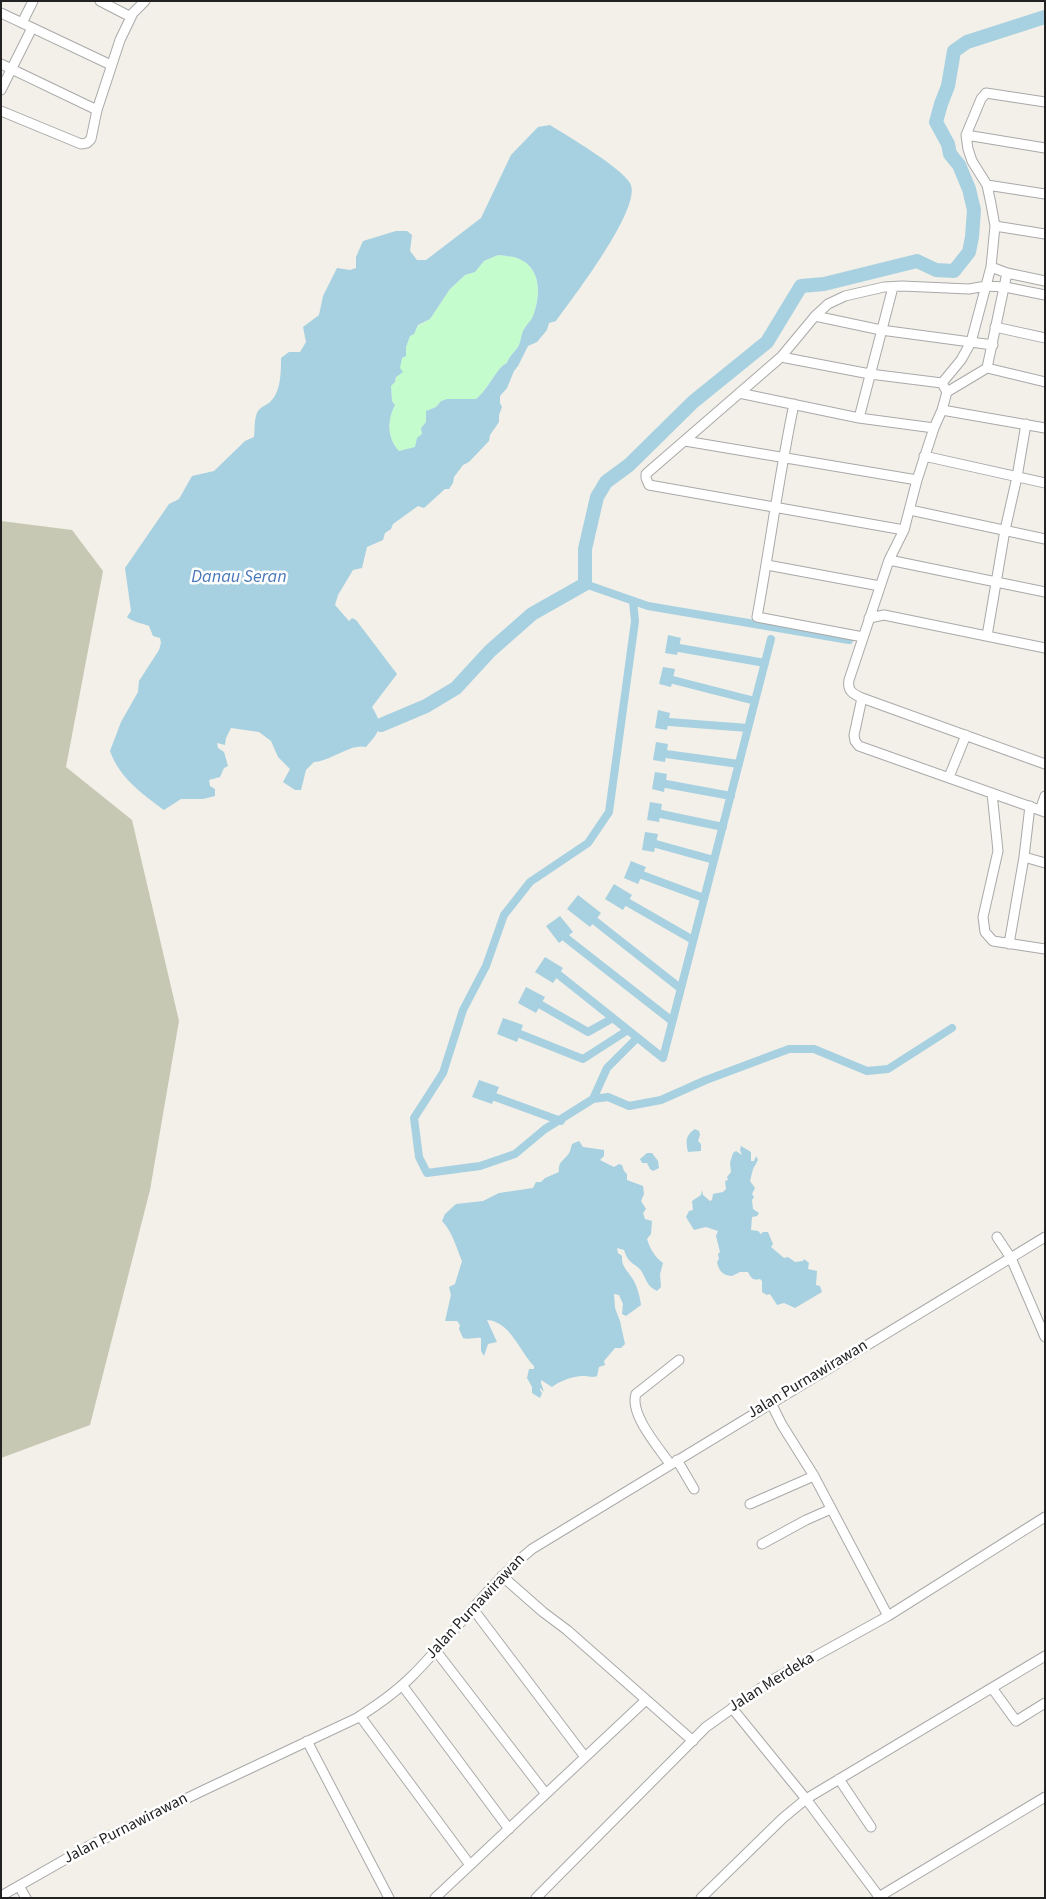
<!DOCTYPE html>
<html>
<head>
<meta charset="utf-8">
<style>
	body { margin:0 }
	#map { position:relative; width:1046px; height:1899px; overflow:hidden; background:#f2f0e8; font-family:"Source Sans 3",sans-serif }
	canvas { display:block }
	.frame { position:absolute; inset:0; border:2px solid #222; pointer-events:none }
</style>
</head>
<body>
<div id="map">
<canvas width="1046" height="1899"></canvas>
<div class="frame"></div>
</div>
<script>
const context = document.querySelector('canvas').getContext('2d');
context.lineJoin = 'round';
function fillPath(path, color) { context.fillStyle = color; context.fill(path, 'evenodd'); }
function stroke(path, color, width, dash) { context.strokeStyle = color; context.lineWidth = width; context.lineCap = dash ? 'butt' : 'round'; context.setLineDash(dash || []); context.stroke(path); }
function label(font, color, halo, rows, align = 'center') {
  context.font = font + ' "Source Sans 3",sans-serif'; context.lineWidth = 5; context.setLineDash([]); context.textBaseline = 'middle'; context.strokeStyle = halo; context.fillStyle = color; for (const [text, x, y, turn = 0] of rows) {
    context.save(); context.translate(x, y); context.rotate((+turn || 0) * Math.PI / 180); context.textAlign = isNaN(turn) ? turn : align; if (halo) context.strokeText(text, 0, 0); context.fillText(text, 0, 0); context.restore();
  }
}
const construction = new Path2D(`
	M 1,521 L 72,530 L 103,571 L 66,767 L 132,820 L 179,1021 L 150,1190 L 90,1425 L 1,1458 Z`);
const park = new Path2D(`
	M 498,255 C 504,256 512,256 517,258 C 542,267 541,296 533,316 C 531,321 527,324 524,329 C 521,334 521,342 518,347 C 514,353 509,356 507,363 C 496,368 489,389 476,399 L 447,399 L 441,401 L 436,407 L 426,411 L 426,422 L 421,428 L 422,434 L 415,448 L 399,451 C 387,438 387,420 395,405 L 392,401 L 391,386 L 395,382 L 402,358 L 410,336 L 414,334 L 418,326 L 430,319 L 450,289 L 465,275 L 475,272 L 484,261 Z`);
const water = new Path2D(`
	M 550,125 C 569,137 619,166 630,183 C 644,206 571,300 556,321 L 549,323 L 547,330 L 537,342 L 528,346 L 518,366 L 514,371 L 507,388 L 500,396 L 500,403 L 502,407 L 499,415 L 499,422 L 490,435 L 489,441 L 469,462 L 463,465 L 454,477 L 453,483 L 449,489 L 445,489 L 424,508 L 418,506 L 393,524 L 391,529 L 385,533 L 383,540 L 367,547 L 362,568 L 353,570 L 338,595 L 335,605 L 349,621 L 352,618 L 356,620 L 397,674 L 372,707 C 384,726 380,731 366,747 C 351,743 331,761 314,762 L 306,770 L 301,790 L 295,790 L 283,782 L 290,769 L 278,757 L 271,741 L 259,732 L 231,728 L 226,738 L 225,745 L 217,743 L 218,748 L 224,752 L 228,766 L 224,768 L 220,777 L 209,780 L 210,786 L 215,789 L 215,796 L 203,799 L 181,799 L 164,810 C 142,794 119,777 110,751 L 121,722 L 138,692 L 139,681 L 159,650 L 161,643 L 160,638 L 153,636 L 149,626 C 142,623 132,622 127,617 L 131,611 L 125,568 L 169,504 L 179,499 L 192,476 L 214,471 L 245,441 L 254,437 C 255,430 254,420 257,413 C 259,408 264,406 269,403 C 281,393 281,373 281,358 L 289,352 L 300,352 L 306,342 L 303,327 L 319,315 L 323,296 L 337,268 L 350,270 L 356,268 L 356,257 L 363,241 L 396,231 L 407,231 L 412,235 L 410,251 L 417,260 L 426,260 L 481,218 L 511,155 L 538,127 ZM 498,255 C 504,256 512,256 517,258 C 542,267 541,296 533,316 C 531,321 527,324 524,329 C 521,334 521,342 518,347 C 514,353 509,356 507,363 C 496,368 489,389 476,399 L 447,399 L 441,401 L 436,407 L 426,411 L 426,422 L 421,428 L 422,434 L 417,438 L 415,447 L 399,451 C 387,438 387,420 395,405 L 392,401 L 391,386 L 395,382 L 396,377 L 403,372 L 400,368 L 402,358 L 406,356 L 406,347 L 410,336 L 414,334 L 418,325 L 430,319 L 450,289 L 465,275 L 475,272 L 484,261 Z
	M 668,635 L 681,638 L 677,655 L 665,653 Z
	M 663,667 L 675,669 L 671,687 L 659,684 Z
	M 658,710 L 670,713 L 667,730 L 655,728 Z
	M 656,742 L 668,744 L 665,762 L 653,760 Z
	M 655,772 L 667,774 L 664,792 L 652,789 Z
	M 650,802 L 662,804 L 659,822 L 647,820 Z
	M 645,832 L 658,834 L 654,852 L 642,850 Z
	M 631,861 L 646,867 L 638,884 L 624,878 Z
	M 614,884 L 632,895 L 623,910 L 605,899 Z
	M 578,895 L 601,913 L 590,927 L 567,909 Z
	M 560,916 L 573,932 L 559,943 L 546,926 Z
	M 545,957 L 563,968 L 553,983 L 535,972 Z
	M 526,987 L 545,997 L 536,1013 L 518,1003 Z
	M 503,1018 L 523,1025 L 517,1042 L 497,1034 Z
	M 479,1080 L 499,1087 L 492,1104 L 472,1097 Z
	M 695,1129 L 699,1131 L 700,1135 L 698,1141 L 701,1144 L 701,1151 L 688,1152 C 686,1141 685,1136 695,1129 Z
	M 579,1141 L 583,1147 L 604,1150 L 604,1156 L 600,1160 L 614,1167 L 619,1164 L 622,1165 L 624,1171 L 627,1174 L 627,1180 L 643,1186 L 644,1194 L 641,1201 L 646,1209 L 643,1213 L 645,1219 L 652,1221 L 651,1234 L 647,1239 C 650,1249 655,1257 663,1263 L 660,1274 L 661,1287 L 657,1291 C 647,1286 647,1281 642,1272 C 637,1263 629,1266 624,1250 L 617,1248 L 618,1253 L 622,1256 C 621,1266 627,1270 632,1278 C 637,1285 640,1297 641,1305 L 626,1316 L 622,1314 L 623,1304 L 619,1295 L 614,1294 L 615,1308 L 620,1321 L 625,1344 L 621,1348 L 615,1348 L 604,1361 L 605,1365 L 599,1367 L 597,1376 C 591,1378 590,1376 585,1376 C 575,1375 559,1381 552,1387 L 541,1380 L 541,1383 L 544,1392 L 540,1388 L 540,1390 L 542,1393 L 540,1398 L 532,1393 L 532,1387 L 527,1378 L 529,1369 L 534,1369 L 534,1366 C 520,1352 510,1321 487,1320 L 497,1342 L 488,1344 L 484,1356 L 481,1351 L 481,1338 C 474,1337 469,1340 463,1338 L 459,1329 L 460,1325 L 457,1321 L 445,1321 L 451,1295 L 449,1287 L 455,1284 L 462,1261 C 456,1247 453,1233 442,1221 L 445,1214 L 456,1204 L 483,1201 L 499,1193 L 533,1188 L 536,1182 L 541,1182 L 545,1178 L 559,1172 C 558,1161 564,1161 569,1153 C 571,1150 571,1147 572,1144 Z
	M 741,1146 L 751,1152 L 751,1161 L 754,1161 L 756,1156 L 758,1160 L 753,1169 L 750,1181 L 755,1188 L 752,1194 L 754,1197 L 752,1200 L 753,1209 L 759,1213 L 757,1216 L 752,1217 L 751,1230 L 758,1231 L 761,1234 L 763,1232 L 768,1232 L 773,1244 L 771,1247 L 784,1258 L 788,1257 L 795,1262 L 803,1261 L 804,1259 L 809,1263 L 808,1269 L 817,1271 L 816,1285 L 820,1286 L 822,1292 L 795,1308 L 784,1303 L 777,1305 L 770,1294 L 767,1295 L 762,1292 L 762,1281 L 760,1279 C 753,1281 751,1278 748,1272 L 740,1272 L 732,1276 C 722,1275 719,1271 717,1262 L 719,1259 L 718,1254 L 720,1252 L 716,1236 L 718,1231 L 706,1227 L 694,1230 L 686,1217 L 689,1211 L 693,1210 L 692,1201 L 701,1195 L 702,1190 L 703,1195 L 710,1201 L 712,1200 L 713,1194 L 723,1192 L 726,1189 L 725,1181 L 728,1180 L 727,1177 L 731,1172 L 730,1163 L 733,1153 L 736,1151 L 742,1155 L 740,1150 Z
	M 647,1153 L 652,1153 L 658,1161 L 659,1168 L 653,1171 L 650,1169 L 647,1163 L 642,1163 L 640,1159 Z`);
const canal = new Path2D(`
	M 585,584 L 648,606 L 849,640
	M 633,601 L 635,621 L 609,812 L 588,843 L 530,882 L 504,915 L 486,966 L 463,1010 L 443,1073 L 414,1118 L 419,1157 L 427,1173 L 480,1166 L 515,1154 L 545,1129 L 593,1099 L 607,1068 L 637,1038
	M 679,648 L 765,663
	M 673,680 L 755,701
	M 669,722 L 748,728
	M 666,754 L 739,764
	M 666,784 L 731,796
	M 661,814 L 723,827
	M 656,844 L 714,860
	M 642,875 L 704,898
	M 627,902 L 693,940
	M 595,921 L 680,988
	M 566,938 L 672,1021
	M 559,975 L 663,1058 L 771,639
	M 541,1005 L 588,1032 L 613,1018
	M 520,1034 L 583,1059 L 628,1030
	M 495,1097 L 561,1121
	M 593,1099 L 608,1097 L 629,1106 L 661,1100 L 706,1080 L 789,1049 L 814,1049 L 867,1071 L 888,1069 L 952,1028`);
const river = new Path2D(`
	M 381,725 L 426,706 L 456,688 L 490,651 L 532,614 L 585,584 L 585,549 L 597,497 L 606,482 L 629,465 L 693,402 L 767,342 L 801,286 L 824,284 L 917,261 L 936,270 L 954,271 L 969,252 L 972,237 L 974,210 L 969,189 L 959,165 L 950,154 L 948,144 L 936,122 L 941,104 L 948,86 L 954,51 L 967,42 L 1045,17`);
const minor = new Path2D(`
	M 100,1 L 131,17
	M 1,13 L 111,65
	M 22,23 L 33,1
	M 1,64 L 97,110
	M 1,90 L 32,28
	M 1,111 L 81,144 L 87,143 L 91,139 L 97,110 L 120,40 L 133,13 L 145,1
	M 966,135 L 1045,148
	M 987,185 L 1045,194
	M 995,226 L 1045,234
	M 991,267 L 1007,273 L 1045,281
	M 815,316 L 881,330 L 993,345
	M 995,327 L 1045,338
	M 781,357 L 870,374 L 942,383
	M 987,368 L 1007,273
	M 947,392 L 942,383 L 961,360 L 971,342 L 991,267 L 995,226 L 991,204 L 987,185 L 972,161 L 968,149 L 966,135 L 981,99 L 986,93 L 1045,102
	M 739,393 L 859,418 L 934,428
	M 794,404 C 779,475 770,546 757,617 L 863,637
	M 942,410 L 1045,428
	M 859,418 L 893,287
	M 685,441 L 917,480
	M 924,456 L 1045,483
	M 910,510 L 1045,539
	M 904,530 L 649,485 L 646,478 L 646,474 L 781,357 L 815,316 L 828,304 L 845,296 L 884,287 L 902,286 L 969,289 L 986,286 L 1005,287 L 1045,295
	M 889,560 L 1045,592
	M 767,565 L 880,586
	M 869,618 L 884,615 L 1045,648
	M 987,636 L 1005,530 L 1017,477 L 1026,424
	M 862,698 C 853,694 847,691 849,680 L 889,560 L 904,530 L 917,480 L 934,428 L 942,410 L 947,392 L 987,368 L 1045,382
	M 1045,764 L 862,698 L 854,735 L 855,741 L 859,746 L 1045,812
	M 949,777 L 966,735
	M 992,793 L 998,851 L 983,917 L 985,932 L 993,941 L 1045,949
	M 1040,810 L 1045,796
	M 1024,857 L 1030,806
	M 1009,944 L 1024,857 L 1045,863
	M 997,1237 L 1011,1258 L 1045,1337
	M 771,1403 L 782,1425 L 814,1476 L 888,1616
	M 677,1460 L 694,1489
	M 670,1464 C 659,1448 629,1414 636,1394 L 679,1360
	M 750,1504 L 814,1476
	M 762,1544 L 806,1520 L 831,1509
	M 502,1576 L 543,1612 L 567,1630 L 693,1741
	M 473,1609 L 585,1757
	M 436,1651 L 546,1794
	M 402,1685 L 509,1829
	M 992,1688 L 1016,1721 L 1045,1703
	M 732,1708 L 806,1799 L 880,1898
	M 360,1716 L 470,1865
	M 307,1741 L 389,1898
	M 839,1779 L 871,1827
	M 19,1886 L 26,1898
	M 1,1896 L 87,1847 L 202,1791 L 357,1718 C 376,1706 396,1692 412,1676 C 453,1635 487,1586 532,1549 L 1045,1237
	M 435,1898 L 646,1700
	M 536,1898 L 706,1727 L 772,1680 L 888,1616 L 1045,1517
	M 701,1898 L 783,1818 L 806,1799 L 1045,1656
	M 877,1898 L 1045,1797`);
const streetNames = [
	["Jalan Purnawirawan",808,1380,-31],
	["Jalan Purnawirawan",476,1607,-47],
	["Jalan Merdeka",772,1683,-32],
	["Jalan Purnawirawan",126,1829,-27]
];
const waterNames = [
	["Danau Seran",239,578]
];
fillPath(construction, '#c6c8b3');
fillPath(park, '#c5fcce');
fillPath(water, '#a7d0e1');
stroke(canal, '#a7d0e1', 8);
stroke(river, '#a7d0e1', 14);
stroke(minor, '#a9a9a9', 11);
stroke(minor, '#fff', 9);
label('16px', '#222', '#fff', streetNames);
label('italic 18px', '#4878b7', '#fff', waterNames);
</script>
</body>
</html>
